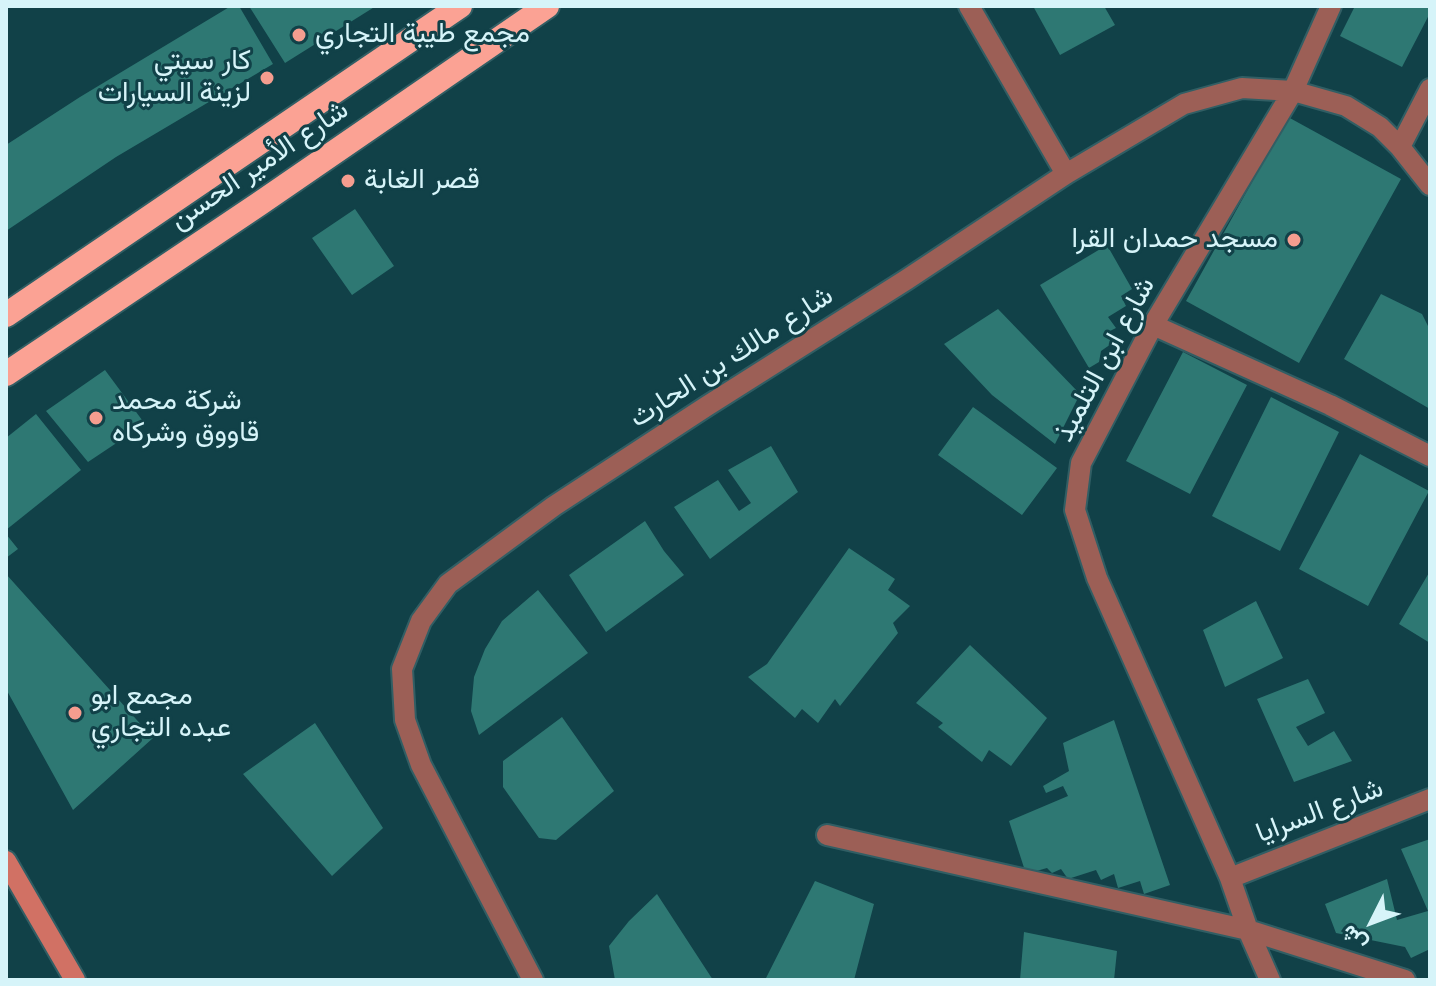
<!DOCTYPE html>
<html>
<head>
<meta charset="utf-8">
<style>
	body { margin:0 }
	#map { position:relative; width:1436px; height:986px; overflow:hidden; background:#114148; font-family:Poppins,Vazirmatn,sans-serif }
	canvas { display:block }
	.frame { position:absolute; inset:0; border:8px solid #d6f4f9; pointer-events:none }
	.north { position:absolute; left:1332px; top:882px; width:80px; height:80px; -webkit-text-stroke:6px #114148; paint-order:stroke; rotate:228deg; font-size:22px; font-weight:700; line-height:32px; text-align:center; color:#d6f4f9 }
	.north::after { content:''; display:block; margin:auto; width:28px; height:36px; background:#d6f4f9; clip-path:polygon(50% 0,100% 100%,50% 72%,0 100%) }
</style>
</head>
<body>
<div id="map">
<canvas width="1436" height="986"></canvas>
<div class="frame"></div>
<div class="north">ش</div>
</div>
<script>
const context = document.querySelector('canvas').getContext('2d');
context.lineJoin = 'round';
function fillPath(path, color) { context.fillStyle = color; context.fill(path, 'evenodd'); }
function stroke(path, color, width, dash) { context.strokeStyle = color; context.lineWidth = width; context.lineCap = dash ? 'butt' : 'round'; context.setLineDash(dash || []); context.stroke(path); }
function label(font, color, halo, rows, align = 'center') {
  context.font = font + ' Poppins,Vazirmatn,sans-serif'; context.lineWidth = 6; context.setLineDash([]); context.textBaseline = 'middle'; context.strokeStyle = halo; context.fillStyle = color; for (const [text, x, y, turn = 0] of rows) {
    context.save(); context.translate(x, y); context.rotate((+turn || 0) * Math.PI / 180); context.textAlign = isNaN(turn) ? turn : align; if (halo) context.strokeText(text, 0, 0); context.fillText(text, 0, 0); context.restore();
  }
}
const building = new Path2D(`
	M 231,6 L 239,6 L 273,64 L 116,157 L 6,231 L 6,145 L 80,97 Z
	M 249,6 L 376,6 L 285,63 Z
	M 1033,6 L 1104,6 L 1115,25 L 1060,55 Z
	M 1355,6 L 1430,6 L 1430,13 L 1402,67 L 1340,36 Z
	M 1288,117 L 1401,179 L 1299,363 L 1186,301 Z
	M 355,209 L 394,266 L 352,295 L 312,238 Z
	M 1107,245 L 1132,289 L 1121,296 L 1126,306 L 1108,317 L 1116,328 L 1106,333 L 1114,342 L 1101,351 L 1099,362 L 1089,368 L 1040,285 Z
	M 1381,294 L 1422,314 L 1430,330 L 1430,409 L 1344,359 Z
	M 998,309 L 1080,394 L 1055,444 L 992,395 L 944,344 Z
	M 1183,352 L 1247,385 L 1190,494 L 1126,461 Z
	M 105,370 L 145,424 L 88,462 L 46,411 Z
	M 1271,397 L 1339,432 L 1280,551 L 1212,516 Z
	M 973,407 L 1057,468 L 1022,515 L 938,455 Z
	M 36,414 L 81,470 L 6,530 L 6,438 Z
	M 771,446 L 798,492 L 710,559 L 674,507 L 718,480 L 739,511 L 751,503 L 728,470 Z
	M 1360,454 L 1429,491 L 1368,606 L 1299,569 Z
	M 645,521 L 664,551 L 684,575 L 606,632 L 569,575 Z
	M 6,534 L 18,549 L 6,558 Z
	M 849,548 L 895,579 L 888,590 L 910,606 L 893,623 L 898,633 L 840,706 L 835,699 L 818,723 L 802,709 L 795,718 L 748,677 L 767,664 Z
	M 1430,571 L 1430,643 L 1399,624 Z
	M 6,574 L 153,738 L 73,810 L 6,689 Z
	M 538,590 L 588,653 L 479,735 L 471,711 L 474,677 L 485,649 L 502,621 Z
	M 1256,601 L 1283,658 L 1225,687 L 1203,630 Z
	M 970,645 L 1047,718 L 1011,766 L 989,750 L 982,762 L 938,727 L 943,723 L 916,703 Z
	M 1308,679 L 1325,713 L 1296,727 L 1308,746 L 1334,731 L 1352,761 L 1294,782 L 1257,699 Z
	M 562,717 L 614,791 L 556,840 L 539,838 L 503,787 L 503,761 Z
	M 1114,720 L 1170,885 L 1144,894 L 1140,881 L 1118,888 L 1114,874 L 1101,880 L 1096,870 L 1068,879 L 1061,869 L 1052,873 L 1047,868 L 1026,874 L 1009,821 L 1068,796 L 1063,786 L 1046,793 L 1043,786 L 1069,771 L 1063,743 Z
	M 315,723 L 383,828 L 332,876 L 243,774 Z
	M 1430,839 L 1430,949 L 1411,958 L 1405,947 L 1336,933 L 1325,904 L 1387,879 L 1397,920 L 1428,911 L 1401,849 Z
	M 815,881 L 874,904 L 854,980 L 765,980 Z
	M 657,894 L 713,980 L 615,980 L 609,946 L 629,921 Z
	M 1024,932 L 1117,951 L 1114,980 L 1020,980 Z`);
const street = new Path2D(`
	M 969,6 L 1066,174
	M 1400,147 L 1430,89
	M 1153,325 L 1330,405 L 1430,456
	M 827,835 L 1248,930 L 1405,980
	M 1230,878 L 1430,799
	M 533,980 L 421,765 L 405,720 L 402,669 L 421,621 L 448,584 L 554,506 L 707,406 L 906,280 L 1066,174 L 1184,104 L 1242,88 L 1293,91 L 1346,106 L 1380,127 L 1400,147 L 1430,185
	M 1270,980 L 1248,930 L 1230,878 L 1097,578 L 1075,510 L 1081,463 L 1153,325 L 1293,91 L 1331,6`);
const secondary = new Path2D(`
	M 6,861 L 75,980`);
const highway = new Path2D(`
	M 6,315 L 460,6
	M 6,374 L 259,204 L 547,6`);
const markers = [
	[299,35,8,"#f59d8f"],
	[267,78,8,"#f59d8f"],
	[348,181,8,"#f59d8f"],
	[1294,240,8,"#f59d8f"],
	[96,418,8,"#f59d8f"],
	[75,713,8,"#f59d8f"]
];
const poiNames = [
	["مجمع طيبة التجاري",315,35],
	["كار سيتي",251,62,"right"],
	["لزينة السيارات",251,94,"right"],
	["قصر الغابة",364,181],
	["مسجد حمدان القرا",1278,240,"right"],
	["شركة محمد",112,402],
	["قاووق وشركاه",112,434],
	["مجمع ابو",91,697],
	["عبده التجاري",91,729]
];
const streetNames = [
	["شارع الأمير الحسن",260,166,-34],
	["شارع مالك بن الحارث",732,358,-33],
	["شارع ابن التلميذ",1106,360,-62],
	["شارع السرايا",1320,812,-21]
];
fillPath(building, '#2e7873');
stroke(street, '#315e64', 24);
stroke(secondary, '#315e64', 24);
stroke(highway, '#315e64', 28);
stroke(street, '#9c5f56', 20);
stroke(secondary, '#d17164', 20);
stroke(highway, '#fba294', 24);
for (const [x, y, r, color] of markers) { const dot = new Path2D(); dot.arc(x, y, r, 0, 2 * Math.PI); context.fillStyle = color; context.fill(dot); stroke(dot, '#114148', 3); }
label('28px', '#d6f4f9', '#114148', poiNames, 'left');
label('28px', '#d6f4f9', '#114148', streetNames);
</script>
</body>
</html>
